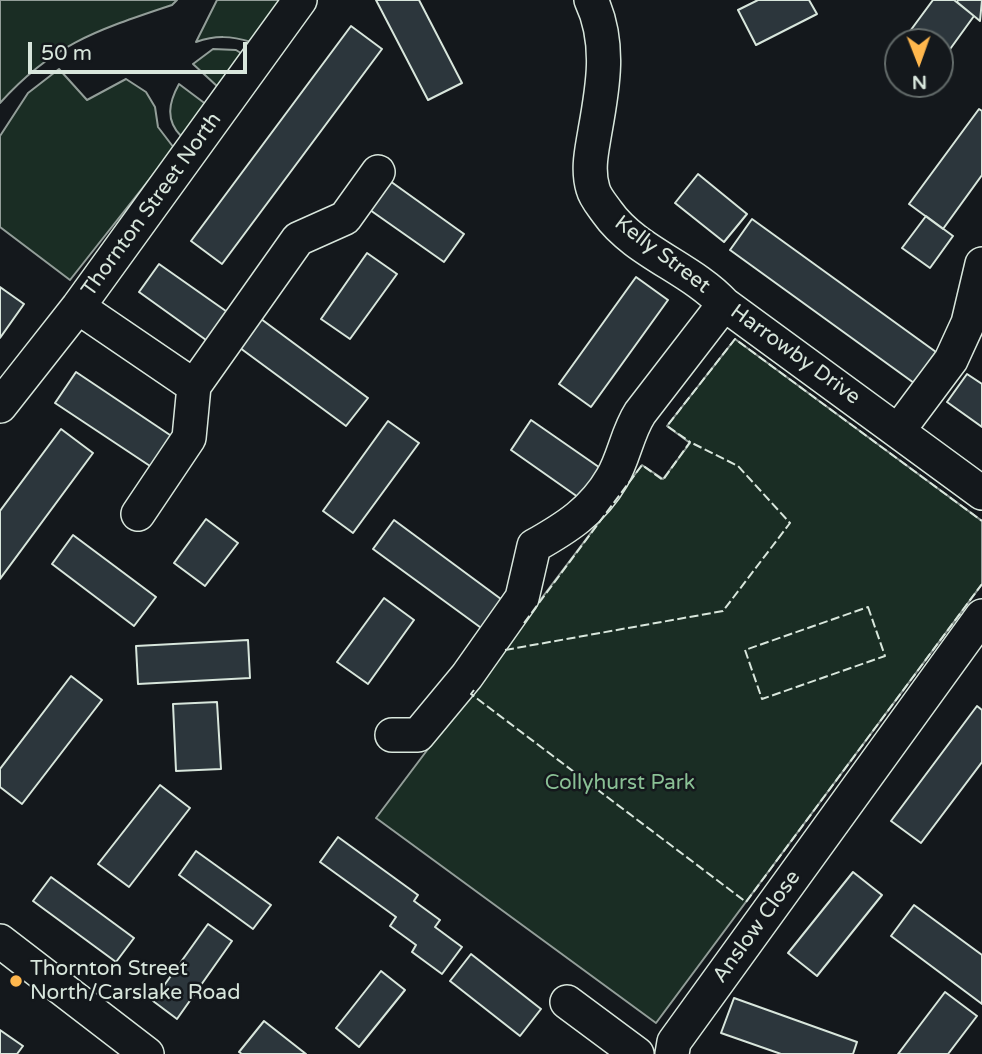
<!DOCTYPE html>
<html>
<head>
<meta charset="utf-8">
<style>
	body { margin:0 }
	#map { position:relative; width:982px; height:1054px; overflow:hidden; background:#14181c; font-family:"Varela Round",sans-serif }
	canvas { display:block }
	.north { position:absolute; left:884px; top:28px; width:70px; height:70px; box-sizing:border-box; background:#14181c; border:2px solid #626a69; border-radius:50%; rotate:179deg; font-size:19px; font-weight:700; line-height:28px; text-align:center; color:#d8e6dc }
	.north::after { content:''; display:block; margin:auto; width:24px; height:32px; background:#ffb74d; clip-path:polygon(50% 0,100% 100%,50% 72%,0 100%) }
	.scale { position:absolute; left:28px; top:42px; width:219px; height:32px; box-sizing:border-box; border:4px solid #d8e6dc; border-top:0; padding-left:9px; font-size:21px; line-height:24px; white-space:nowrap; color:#d8e6dc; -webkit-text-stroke:5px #14181c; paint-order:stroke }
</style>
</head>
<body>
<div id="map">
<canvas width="982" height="1054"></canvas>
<div class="north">N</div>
<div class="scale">50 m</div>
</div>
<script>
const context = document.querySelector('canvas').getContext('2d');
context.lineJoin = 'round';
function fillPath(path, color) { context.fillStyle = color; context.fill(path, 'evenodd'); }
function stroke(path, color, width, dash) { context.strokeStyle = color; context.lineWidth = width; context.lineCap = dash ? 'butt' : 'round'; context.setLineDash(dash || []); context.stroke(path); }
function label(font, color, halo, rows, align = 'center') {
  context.font = font + ' "Varela Round",sans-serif'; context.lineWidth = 5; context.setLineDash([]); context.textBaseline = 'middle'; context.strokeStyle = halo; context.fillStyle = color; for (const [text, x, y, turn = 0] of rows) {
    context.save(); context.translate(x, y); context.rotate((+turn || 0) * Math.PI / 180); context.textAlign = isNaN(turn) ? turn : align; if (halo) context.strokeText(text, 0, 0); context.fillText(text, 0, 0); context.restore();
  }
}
const green = new Path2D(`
	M 0,0 L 177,0 L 172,5 C 98,30 54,43 0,103 Z
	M 217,0 L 284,0 L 251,42 C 231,36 216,35 196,42 Z
	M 213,49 L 236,50 L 244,55 L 218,87 L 193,64 Z
	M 59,69 L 87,100 L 126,79 L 146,92 L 155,107 L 158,127 L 174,148 L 70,280 L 0,227 L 0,136 L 28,93 Z
	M 179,84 L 207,105 L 181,136 C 165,120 169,102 179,84 Z
	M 735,339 L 982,521 L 982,584 L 656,1023 L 376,818 L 642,465 L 663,479 L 690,443 L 667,426 Z`);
const building = new Path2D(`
	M 376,0 L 419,0 L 462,83 L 428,100 Z
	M 758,0 L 809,0 L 817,14 L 756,45 L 738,10 Z
	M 933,0 L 954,0 L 974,16 L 940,63 L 940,42 L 902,42 Z
	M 958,0 L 982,0 L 980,21 L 957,2 Z
	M 351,26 L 382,49 L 222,264 L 191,241 Z
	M 979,109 L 982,111 L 982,175 L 943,229 L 909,204 Z
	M 698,174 L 747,214 L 724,242 L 675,203 Z
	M 390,181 L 464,234 L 444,262 L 370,210 Z
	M 926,216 L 953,236 L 930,268 L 902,248 Z
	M 752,219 L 936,352 L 914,383 L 730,250 Z
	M 367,253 L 397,274 L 350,339 L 321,319 Z
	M 159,264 L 233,316 L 213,345 L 139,292 Z
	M 636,277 L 668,300 L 591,407 L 559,384 Z
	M 0,287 L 24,304 L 0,338 Z
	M 257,316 L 368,398 L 346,426 L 236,345 Z
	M 76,372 L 173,437 L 153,468 L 55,403 Z
	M 967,374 L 982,384 L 982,427 L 947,402 Z
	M 531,420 L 606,472 L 585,502 L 511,450 Z
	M 388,421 L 419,443 L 353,533 L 323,511 Z
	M 61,429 L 93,453 L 0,579 L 0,511 Z
	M 206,519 L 238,543 L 205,586 L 174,563 Z
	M 394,520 L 505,602 L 484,630 L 373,549 Z
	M 73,535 L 156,597 L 134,626 L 52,564 Z
	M 384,598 L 414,620 L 368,684 L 337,662 Z
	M 248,640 L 250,678 L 138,684 L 136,646 Z
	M 71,676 L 102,700 L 22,804 L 0,787 L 0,769 Z
	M 217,702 L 221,769 L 176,771 L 173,704 Z
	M 977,706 L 982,710 L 982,762 L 921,843 L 891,821 Z
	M 160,785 L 190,808 L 129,887 L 98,864 Z
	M 338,837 L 418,895 L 414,901 L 440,920 L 435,927 L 462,947 L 442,974 L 412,952 L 416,945 L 390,926 L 396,917 L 320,862 Z
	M 196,851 L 271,905 L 253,929 L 179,875 Z
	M 853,872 L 882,895 L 817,976 L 788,953 Z
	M 51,877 L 134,938 L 116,962 L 33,901 Z
	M 914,905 L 982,955 L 982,1004 L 891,936 Z
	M 208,924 L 232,941 L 177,1019 L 153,1001 Z
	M 471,954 L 541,1009 L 520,1036 L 450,981 Z
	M 381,971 L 405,990 L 359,1047 L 336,1028 Z
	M 945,992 L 977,1016 L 948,1054 L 898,1054 Z
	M 734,998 L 857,1042 L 853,1054 L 781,1054 L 721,1033 Z
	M 264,1021 L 306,1054 L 242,1054 L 239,1052 Z
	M 0,1030 L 23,1046 L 17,1054 L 0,1054 Z`);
const minor = new Path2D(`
	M 591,0 C 611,42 603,87 595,131 C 592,150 587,169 593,189 C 595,197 602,205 607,212 C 635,252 691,268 724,304
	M 78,307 L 194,386 L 189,438 L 138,514
	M 194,386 L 298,239 L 345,218 L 378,172
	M 0,406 L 78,307 L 300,0
	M 898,431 L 951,360 L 968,323 L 982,264
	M 392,735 L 418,735 L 467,676 L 522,598 L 534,546 C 566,528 593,511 612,478 C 624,458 627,433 640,413 L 724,304 L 982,493
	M 0,941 L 147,1054
	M 567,1002 L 637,1054
	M 672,1054 L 674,1042 L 982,616`);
const fence = new Path2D(`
	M 868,607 L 885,656 L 762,699 L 745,650 Z
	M 524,623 L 642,465 L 663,480 L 690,442 L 667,426 L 735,339 L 982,521
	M 505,650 L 723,611 L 790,523 L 738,466 L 690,442
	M 474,690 L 471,694 L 746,902 L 982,584`);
const markers = [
	[16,981,7,"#ffb74d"]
];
const streetNames = [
	["Thornton Street North",152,205,-54],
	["Kelly Street",662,255,37],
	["Harrowby Drive",795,355,36],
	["Anslow Close",757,927,-54]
];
const parkNames = [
	["Collyhurst Park",620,783]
];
const poiNames = [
	["Thornton Street",30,969],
	["North/Carslake Road",30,993]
];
fillPath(green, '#1a2d24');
stroke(green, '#939e99', 2);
fillPath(building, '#2c363c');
stroke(building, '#d8e6dc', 2);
stroke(minor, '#d8e6dc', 36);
stroke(minor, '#14181c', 33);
stroke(fence, '#d8e6dc', 2, [9, 3.5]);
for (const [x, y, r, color] of markers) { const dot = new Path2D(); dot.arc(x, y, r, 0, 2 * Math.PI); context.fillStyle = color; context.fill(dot); stroke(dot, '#14181c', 2.5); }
label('21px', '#d8e6dc', '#14181c', streetNames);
label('21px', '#8ac095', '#14181c', parkNames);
label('21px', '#d8e6dc', '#14181c', poiNames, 'left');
</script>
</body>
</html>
